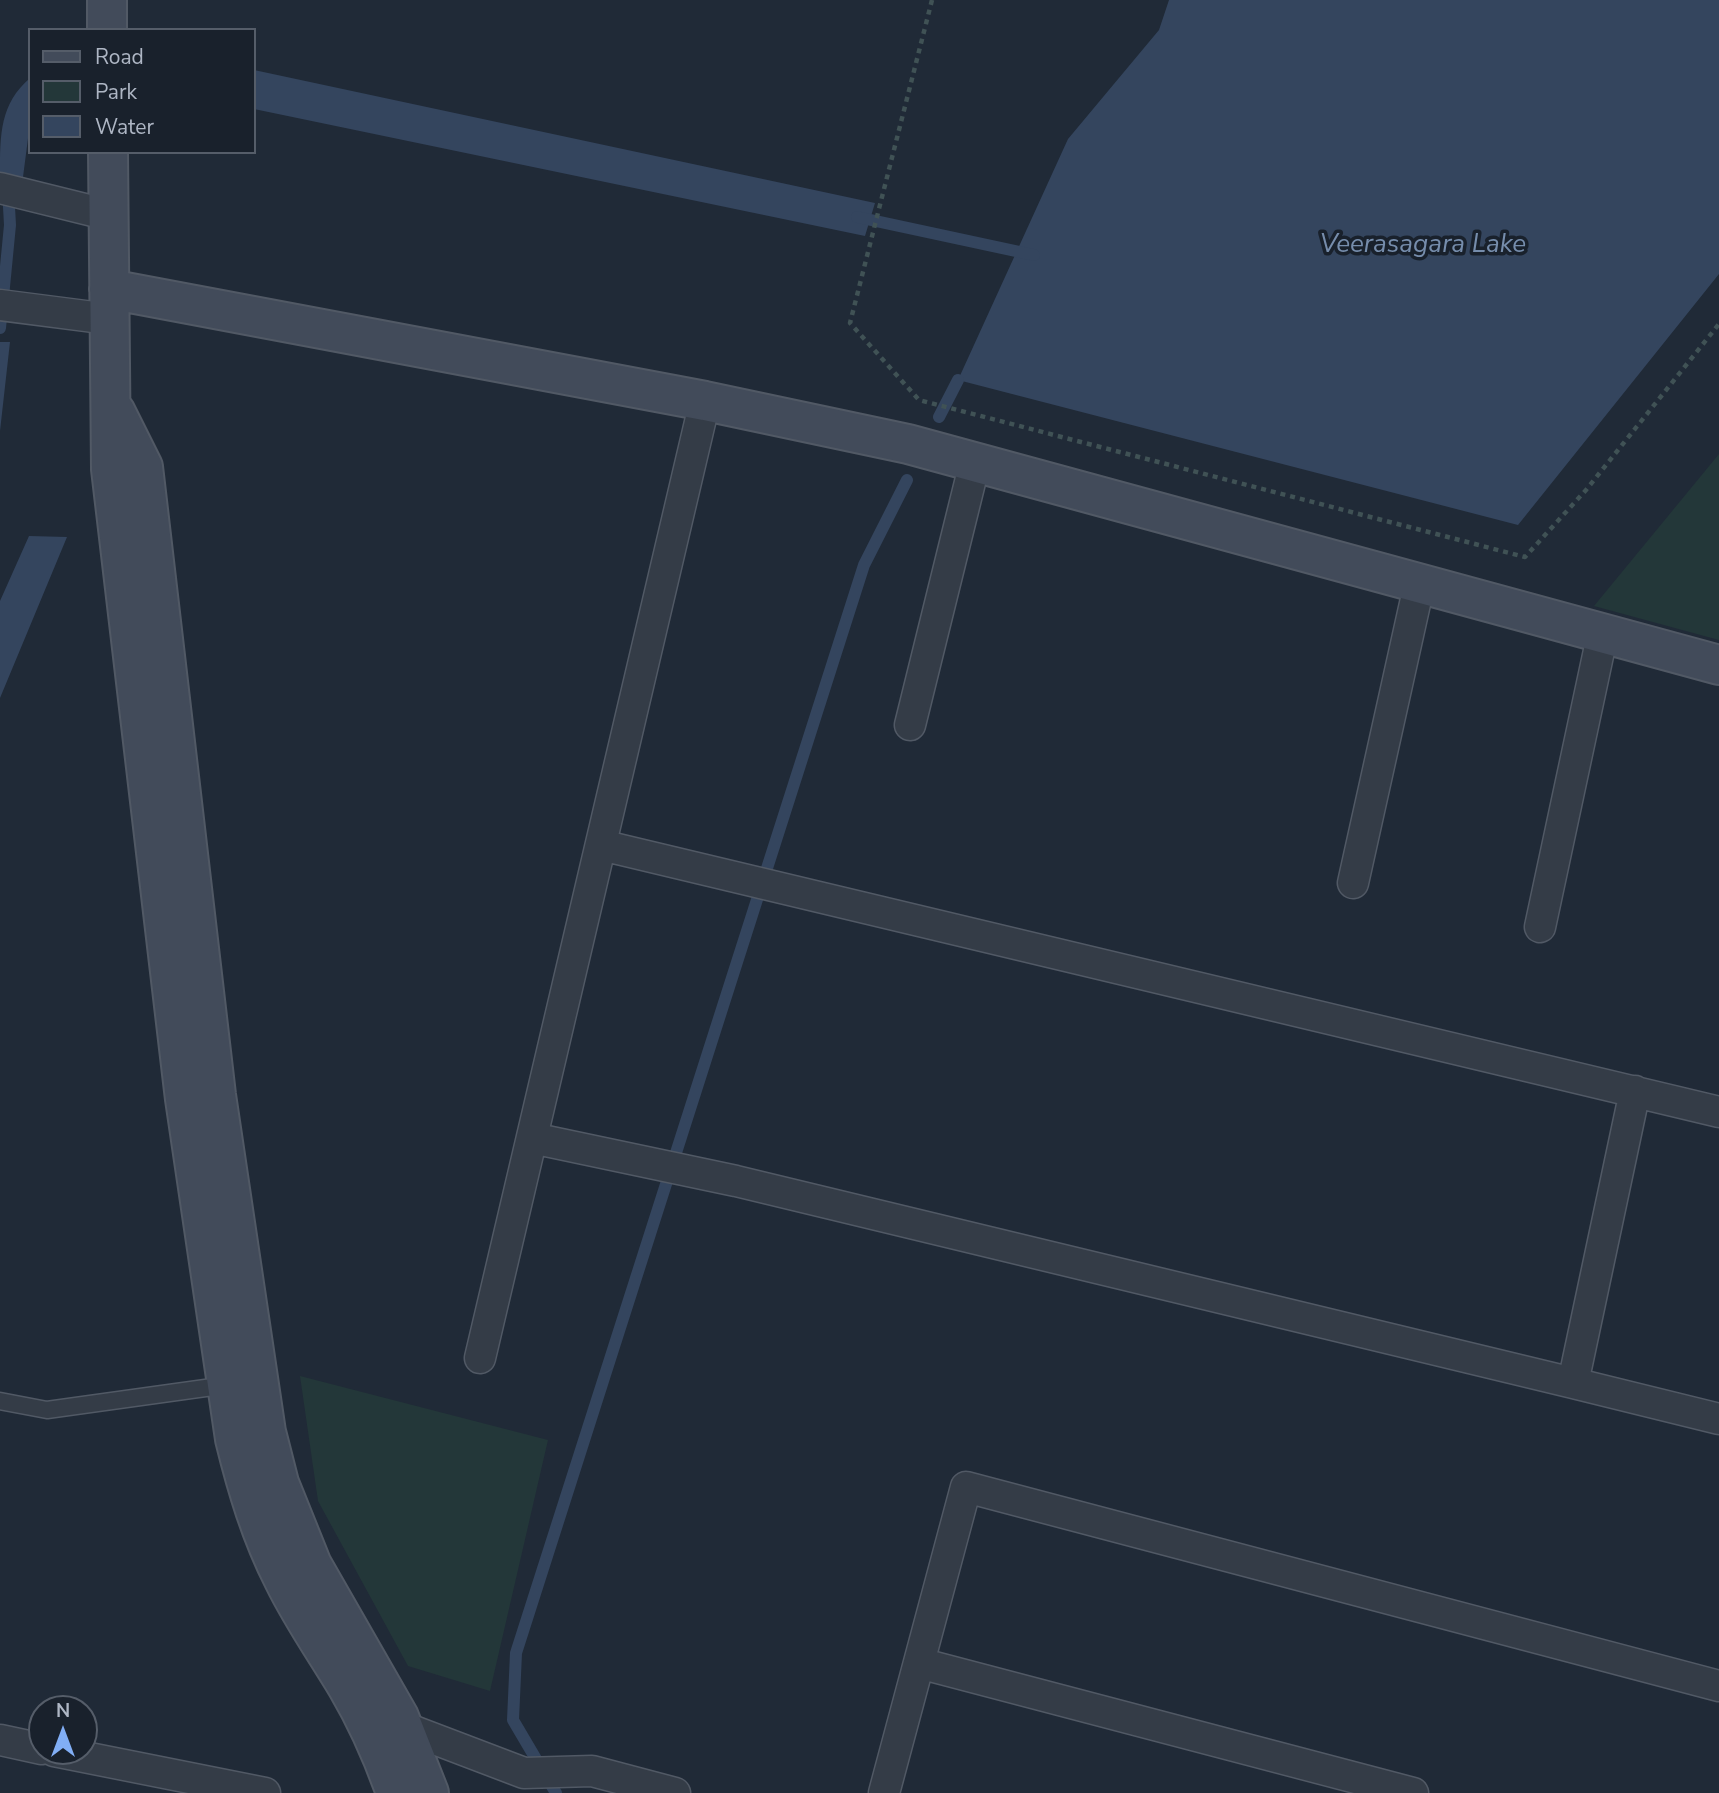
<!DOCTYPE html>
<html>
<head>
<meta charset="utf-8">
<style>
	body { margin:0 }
	#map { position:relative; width:1719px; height:1793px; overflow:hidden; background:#202a37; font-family:"Nunito Sans",sans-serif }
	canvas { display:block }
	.legend { position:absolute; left:28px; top:28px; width:228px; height:126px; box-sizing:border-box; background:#19212c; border:2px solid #555d69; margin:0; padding:9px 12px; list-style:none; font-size:21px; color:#aeb6c4 }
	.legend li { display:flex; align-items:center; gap:14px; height:35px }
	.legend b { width:35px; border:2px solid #555d69 }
	.north { position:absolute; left:28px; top:1695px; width:70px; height:70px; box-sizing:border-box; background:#19212c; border:2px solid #555d69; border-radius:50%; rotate:0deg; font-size:19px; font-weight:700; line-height:28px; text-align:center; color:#aeb6c4 }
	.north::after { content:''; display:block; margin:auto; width:24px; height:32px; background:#81aef5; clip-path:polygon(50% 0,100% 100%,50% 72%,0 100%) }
</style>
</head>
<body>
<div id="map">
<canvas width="1719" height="1793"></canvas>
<ul class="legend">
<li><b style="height:9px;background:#424b5a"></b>Road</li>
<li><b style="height:19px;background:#233739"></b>Park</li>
<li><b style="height:19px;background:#34455e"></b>Water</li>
</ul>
<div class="north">N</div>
</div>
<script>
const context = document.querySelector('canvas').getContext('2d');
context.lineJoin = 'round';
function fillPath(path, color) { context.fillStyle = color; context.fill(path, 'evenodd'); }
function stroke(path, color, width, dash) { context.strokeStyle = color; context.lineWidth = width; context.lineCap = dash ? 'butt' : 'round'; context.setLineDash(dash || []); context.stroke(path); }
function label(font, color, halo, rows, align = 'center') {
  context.font = font + ' "Nunito Sans",sans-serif'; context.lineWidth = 7; context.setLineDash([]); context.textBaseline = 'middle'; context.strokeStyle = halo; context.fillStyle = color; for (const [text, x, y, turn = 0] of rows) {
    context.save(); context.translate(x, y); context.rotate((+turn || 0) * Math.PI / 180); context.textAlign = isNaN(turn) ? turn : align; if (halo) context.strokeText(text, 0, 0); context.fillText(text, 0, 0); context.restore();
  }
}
const green = new Path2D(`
	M 1719,454 L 1719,640 L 1594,606 Z
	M 300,1376 L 548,1440 L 490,1691 L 408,1666 L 318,1501 Z`);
const water = new Path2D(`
	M 1169,0 L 1719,0 L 1719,274 L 1518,525 L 958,380 L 1068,139 L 1159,30 Z
	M 254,70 L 875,203 L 865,236 L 254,109 Z
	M 30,78 L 30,123 L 23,177 L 0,174 C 0,134 0,104 30,78 Z
	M 0,342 L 10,342 L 0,431 Z
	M 29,536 L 67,537 L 0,698 L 0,601 Z`);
const stream = new Path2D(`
	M 857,217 L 1034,255
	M 0,328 L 10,225 L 8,189
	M 939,417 L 958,380
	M 556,1793 L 513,1720 L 516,1653 L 864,565 L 907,480`);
const path = new Path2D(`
	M 932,0 L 850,323 L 919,400 L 1525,557 L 1586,490 L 1719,324`);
const lane = new Path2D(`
	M 0,1401 L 47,1410 L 227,1385`);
const street = new Path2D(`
	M 0,188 L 109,215
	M 0,305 L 109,319
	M 910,725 L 975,462
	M 601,845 L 1719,1112
	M 1353,883 L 1420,581
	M 1540,927 L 1603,632
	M 532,1138 L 736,1181 L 1573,1383 L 1635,1091
	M 480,1358 L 705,401
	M 1573,1383 L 1719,1419
	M 919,1663 L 1413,1793
	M 403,1727 L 524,1773 L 592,1771 L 675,1793
	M 0,1740 L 42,1749
	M 54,1751 L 265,1793
	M 884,1793 L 966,1487 L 1719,1686`);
const secondary = new Path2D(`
	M 107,0 L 107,30
	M 108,152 L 111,469 L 185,1099 L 235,1439 C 247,1488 261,1535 284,1580 C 302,1617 326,1651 347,1686 C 367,1720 383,1756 396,1793
	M 109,289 L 705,401 L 908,444 L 1719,665
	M 115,411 L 143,467 L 216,1095 L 266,1432 L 279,1483 L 312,1565 L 399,1717 L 429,1793`);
const waterNames = [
	["Veerasagara Lake",1423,246]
];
fillPath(green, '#233739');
fillPath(water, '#34455e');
stroke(stream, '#34455e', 12);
stroke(lane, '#515965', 19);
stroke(street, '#515965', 33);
stroke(secondary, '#515965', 42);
stroke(path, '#405255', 4.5, [5, 5]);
stroke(lane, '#343c47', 16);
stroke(street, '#343c47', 30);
stroke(secondary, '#424b5a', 38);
label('italic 26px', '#768dac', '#19212c', waterNames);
</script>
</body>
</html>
